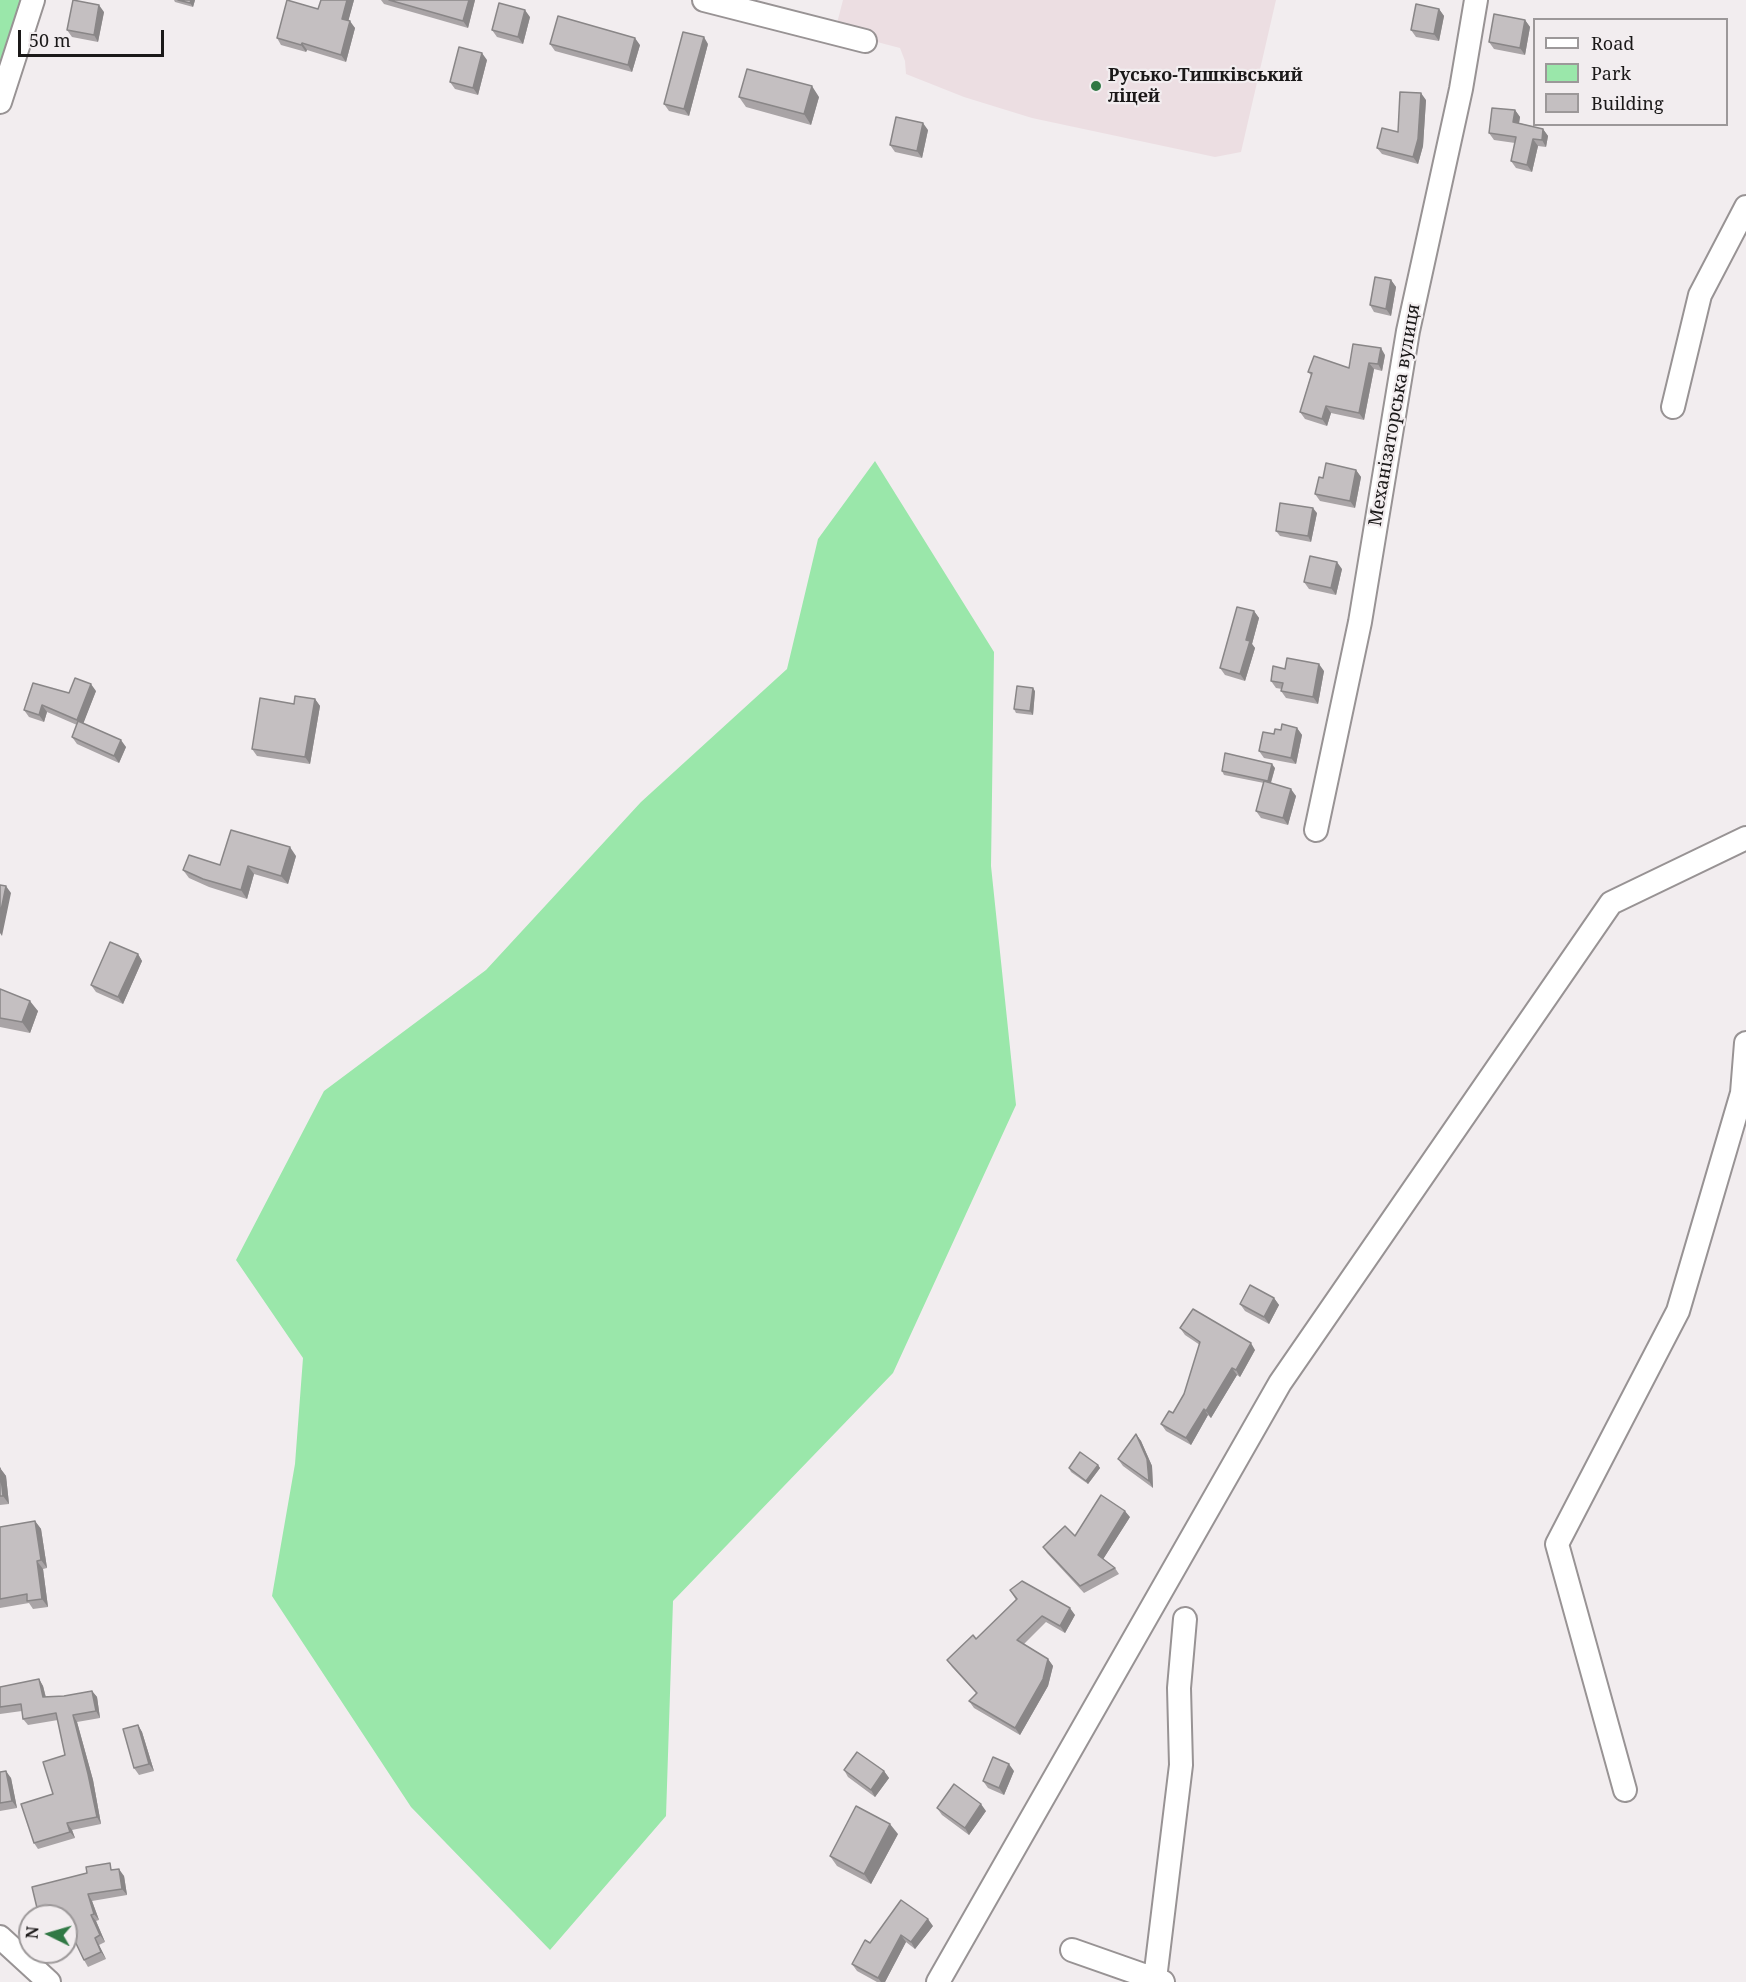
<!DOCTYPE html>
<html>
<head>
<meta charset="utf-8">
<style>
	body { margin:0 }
	#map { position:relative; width:1746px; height:1982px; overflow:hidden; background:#f2edef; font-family:"Noto Serif",serif }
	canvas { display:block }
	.legend { position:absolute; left:1533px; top:18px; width:195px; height:108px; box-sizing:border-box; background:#f2edef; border:2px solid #9c9899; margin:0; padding:8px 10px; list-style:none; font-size:18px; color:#1b1919 }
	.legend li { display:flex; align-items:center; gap:12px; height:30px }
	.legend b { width:30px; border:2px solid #9c9899 }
	.north { position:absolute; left:18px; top:1904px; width:60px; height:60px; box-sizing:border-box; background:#f2edef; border:2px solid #9c9899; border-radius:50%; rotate:275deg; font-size:16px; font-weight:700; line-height:24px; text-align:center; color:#1b1919 }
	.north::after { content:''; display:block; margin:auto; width:21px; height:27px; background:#307844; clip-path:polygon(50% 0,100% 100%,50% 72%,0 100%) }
	.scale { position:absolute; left:18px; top:30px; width:146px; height:27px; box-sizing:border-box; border:3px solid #1b1919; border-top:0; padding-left:8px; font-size:18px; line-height:21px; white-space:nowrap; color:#1b1919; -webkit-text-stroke:4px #f2edef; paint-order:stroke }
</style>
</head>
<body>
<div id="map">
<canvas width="1746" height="1982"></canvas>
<ul class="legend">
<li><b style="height:8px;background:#fff"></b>Road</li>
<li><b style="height:16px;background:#9ae7aa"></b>Park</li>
<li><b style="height:16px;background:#c4bfc1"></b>Building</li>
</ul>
<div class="north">N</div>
<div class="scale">50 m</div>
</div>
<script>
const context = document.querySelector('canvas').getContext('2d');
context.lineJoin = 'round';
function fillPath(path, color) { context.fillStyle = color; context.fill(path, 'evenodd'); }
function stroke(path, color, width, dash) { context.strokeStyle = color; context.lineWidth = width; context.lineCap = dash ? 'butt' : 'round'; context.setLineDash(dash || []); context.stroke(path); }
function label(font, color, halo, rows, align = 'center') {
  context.font = font + ' "Noto Serif",serif'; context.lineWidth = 4.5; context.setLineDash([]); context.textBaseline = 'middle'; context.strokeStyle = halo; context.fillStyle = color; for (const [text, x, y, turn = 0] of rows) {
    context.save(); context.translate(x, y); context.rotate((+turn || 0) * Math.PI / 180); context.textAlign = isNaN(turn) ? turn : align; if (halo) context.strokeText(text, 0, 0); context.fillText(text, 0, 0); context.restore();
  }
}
const built = new Path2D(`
	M 843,0 L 1276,0 L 1241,152 L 1215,157 L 1032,118 L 964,97 L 906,74 L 905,61 L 900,48 L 835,31 Z`);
const green = new Path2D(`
	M 0,0 L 22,0 L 0,69 Z
	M 875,461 L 994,652 L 991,866 L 1016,1105 L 893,1373 L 673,1601 L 666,1816 L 550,1950 L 411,1807 L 272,1596 L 295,1464 L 303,1358 L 236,1260 L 324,1091 L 486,970 L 641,802 L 787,669 L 818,539 Z`);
const minor = new Path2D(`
	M 704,0 L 865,41
	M 0,102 L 33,0
	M 1673,407 L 1700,295 L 1746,207
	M 1316,830 L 1360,622 L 1408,331 L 1461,89 L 1476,0
	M 1625,1790 L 1557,1544 L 1678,1311 L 1742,1093 L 1746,1043
	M 0,1937 L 49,1982
	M 1072,1950 L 1163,1982
	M 1155,1979 L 1181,1765 L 1179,1688 L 1185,1619
	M 938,1982 L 1280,1383 L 1611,903 L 1746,838`);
const wall = new Path2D(`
	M 174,0 L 195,0 L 193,7 L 175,2 Z
	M 321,0 L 354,0 L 348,21 L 355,28 L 346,62 L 307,50 L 306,52 L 281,45 L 277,38 L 318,9 Z
	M 381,0 L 475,0 L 468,28 L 384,4 Z
	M 1439,9 L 1444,16 L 1439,41 L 1416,37 L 1411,30 Z
	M 104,12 L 98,42 L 72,37 L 67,30 Z
	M 530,17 L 523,44 L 497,37 L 492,30 Z
	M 1525,20 L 1530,27 L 1525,55 L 1494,49 L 1489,42 Z
	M 550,44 L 640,45 L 632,72 L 555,51 Z
	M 708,44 L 689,116 L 669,111 L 664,104 Z
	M 487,60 L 478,95 L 455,89 L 450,82 Z
	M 739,97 L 819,97 L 811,125 L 746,107 Z
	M 1426,100 L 1423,146 L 1418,164 L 1382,154 L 1377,148 L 1398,132 Z
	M 1515,110 L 1520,117 L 1519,123 L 1543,129 L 1548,136 L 1546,147 L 1538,146 L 1532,172 L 1516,168 L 1511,161 L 1515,143 L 1494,140 L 1489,133 Z
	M 928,130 L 922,158 L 895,152 L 890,145 Z
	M 1391,280 L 1396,287 L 1391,316 L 1374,312 L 1370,305 Z
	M 1385,355 L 1382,371 L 1374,369 L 1364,420 L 1331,413 L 1327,426 L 1305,419 L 1300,412 L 1311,375 L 1308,372 L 1349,368 Z
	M 1356,470 L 1361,477 L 1355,508 L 1320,501 L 1315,494 L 1323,478 Z
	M 1317,513 L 1311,542 L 1280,536 L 1276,531 Z
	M 1342,569 L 1336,595 L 1309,589 L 1304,582 Z
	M 1254,611 L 1259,618 L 1252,644 L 1255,648 L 1245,681 L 1225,675 L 1220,668 Z
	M 1285,669 L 1324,671 L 1318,704 L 1286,698 L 1281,691 L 1282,689 L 1276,688 L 1271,681 Z
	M 96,691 L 83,723 L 126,747 L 119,763 L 77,744 L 72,737 L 77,725 L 47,712 L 44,722 L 29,717 L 24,710 L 69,693 Z
	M 1035,691 L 1033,715 L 1016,713 L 1014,709 Z
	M 315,699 L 320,706 L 310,764 L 257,756 L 252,749 L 294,704 Z
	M 1297,728 L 1302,735 L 1296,764 L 1264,758 L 1259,751 L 1281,730 Z
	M 1275,768 L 1271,783 L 1296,796 L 1288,825 L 1261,818 L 1256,811 L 1264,783 L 1224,775 L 1222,771 Z
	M 296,856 L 288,884 L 254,874 L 247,899 L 209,887 L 189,878 L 183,870 Z
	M 138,954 L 142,961 L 123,1004 L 96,992 L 91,985 Z
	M 0,989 L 38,1011 L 30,1033 L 0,1027 Z
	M 1274,1298 L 1279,1305 L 1269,1324 L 1245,1311 L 1240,1304 Z
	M 1180,1328 L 1255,1350 L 1240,1377 L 1237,1375 L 1211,1418 L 1208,1415 L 1191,1445 L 1166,1431 L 1161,1424 L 1173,1413 L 1184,1394 L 1200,1345 L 1185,1335 Z
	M 1136,1434 L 1141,1441 L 1152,1466 L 1153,1488 L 1123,1466 L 1118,1459 Z
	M 1098,1465 L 1100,1468 L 1088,1484 L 1071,1472 L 1069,1468 Z
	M 0,1468 L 6,1476 L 9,1504 L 0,1505 Z
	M 1130,1517 L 1103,1559 L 1115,1568 L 1119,1574 L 1084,1593 L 1047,1553 L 1043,1547 Z
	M 35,1521 L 41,1529 L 47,1568 L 43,1569 L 48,1607 L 33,1609 L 29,1603 L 0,1608 L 0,1527 Z
	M 1010,1590 L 1075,1615 L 1065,1633 L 1046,1622 L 1024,1644 L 1048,1659 L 1053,1666 L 1048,1686 L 1020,1735 L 974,1708 L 969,1701 L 976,1693 L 952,1667 L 947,1660 L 976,1639 L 1016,1600 Z
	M 39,1679 L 43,1686 L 46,1697 L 64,1696 L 92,1691 L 97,1697 L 100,1718 L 77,1722 L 93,1780 L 101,1824 L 72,1830 L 75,1838 L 38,1849 L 34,1843 L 53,1794 L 65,1755 L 58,1720 L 28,1725 L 23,1719 L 22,1711 L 0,1714 L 0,1687 Z
	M 138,1725 L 142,1732 L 154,1771 L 139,1775 L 134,1768 Z
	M 844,1770 L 884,1771 L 889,1778 L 875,1797 L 848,1777 Z
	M 1014,1771 L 1004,1795 L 988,1788 L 983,1781 Z
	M 0,1772 L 11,1778 L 17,1808 L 0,1811 Z
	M 937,1808 L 986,1811 L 969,1835 L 942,1815 Z
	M 898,1834 L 871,1884 L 837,1866 L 830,1856 Z
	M 114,1870 L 124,1876 L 127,1895 L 92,1901 L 99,1920 L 96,1921 L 105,1942 L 99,1945 L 106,1959 L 88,1967 L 84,1960 L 76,1943 L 66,1951 L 66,1916 L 37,1908 Z
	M 933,1926 L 915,1949 L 906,1942 L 885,1982 L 877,1982 L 857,1971 L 852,1964 L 870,1943 Z`);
const shadedWall = new Path2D(`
	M 191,0 L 195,0 L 193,7 L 190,3 Z
	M 347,0 L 354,0 L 347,26 L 342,19 Z
	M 469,0 L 475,0 L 468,28 L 463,21 Z
	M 99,5 L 104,12 L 98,42 L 94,35 Z
	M 1439,9 L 1444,16 L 1439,41 L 1434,34 Z
	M 525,10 L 530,17 L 523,44 L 518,37 Z
	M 1525,20 L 1530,27 L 1525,55 L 1520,48 Z
	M 350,21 L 355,28 L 346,62 L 341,55 Z
	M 704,37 L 708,44 L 689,116 L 684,109 Z
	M 635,38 L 640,45 L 632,72 L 628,65 Z
	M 302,43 L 307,50 L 306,52 L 301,45 Z
	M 482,53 L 487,60 L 478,95 L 473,88 Z
	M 812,86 L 819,97 L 811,125 L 804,114 Z
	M 1421,93 L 1426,100 L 1423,146 L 1418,164 L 1413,157 Z
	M 1515,110 L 1520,117 L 1518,129 L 1513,122 Z
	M 923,123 L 928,130 L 922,158 L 917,151 Z
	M 1543,129 L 1548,136 L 1546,147 L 1542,140 Z
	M 1533,139 L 1538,146 L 1532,172 L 1527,165 Z
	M 1391,280 L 1396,287 L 1391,316 L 1386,309 Z
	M 1381,348 L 1385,355 L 1382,371 L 1378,364 Z
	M 1369,363 L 1374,369 L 1364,420 L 1359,413 Z
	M 1326,406 L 1331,413 L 1327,426 L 1322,419 Z
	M 1356,470 L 1361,477 L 1355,508 L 1350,501 Z
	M 1313,508 L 1317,513 L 1311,542 L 1308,536 Z
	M 1337,562 L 1342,569 L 1336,595 L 1331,588 Z
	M 1254,611 L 1259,618 L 1252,644 L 1255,648 L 1245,681 L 1240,674 L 1246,640 Z
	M 1319,664 L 1324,671 L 1318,704 L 1313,697 Z
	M 91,684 L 96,691 L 82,727 L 77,720 Z
	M 1033,688 L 1035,691 L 1033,715 L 1030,711 Z
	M 315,699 L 320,706 L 310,764 L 305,757 Z
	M 42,705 L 47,712 L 44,722 L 39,715 Z
	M 1297,728 L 1302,735 L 1296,764 L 1291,758 Z
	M 121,740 L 126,747 L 119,763 L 114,756 Z
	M 1272,764 L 1275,768 L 1270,785 L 1268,781 Z
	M 1291,789 L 1296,796 L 1288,825 L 1283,818 Z
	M 290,847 L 296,856 L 288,884 L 281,876 Z
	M 248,866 L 254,874 L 247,899 L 241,890 Z
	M 6,886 L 11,893 L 2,936 L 0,933 L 0,915 Z
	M 138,954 L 142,961 L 123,1004 L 118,997 Z
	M 30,1001 L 38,1011 L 30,1033 L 22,1022 Z
	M 1274,1298 L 1279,1305 L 1269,1324 L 1264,1317 Z
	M 1251,1343 L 1255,1350 L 1240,1377 L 1236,1370 Z
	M 1232,1368 L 1237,1375 L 1211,1418 L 1206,1411 Z
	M 1204,1409 L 1208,1415 L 1191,1445 L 1186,1438 Z
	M 1136,1434 L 1141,1441 L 1152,1466 L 1153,1488 L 1149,1481 Z
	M 1098,1465 L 1100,1468 L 1088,1484 L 1086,1481 Z
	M 0,1468 L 6,1476 L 9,1504 L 3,1496 Z
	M 1125,1511 L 1130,1517 L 1102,1561 L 1098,1555 Z
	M 35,1521 L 41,1529 L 47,1568 L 41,1560 Z
	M 37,1561 L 43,1569 L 48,1607 L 42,1599 Z
	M 1070,1608 L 1075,1615 L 1065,1633 L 1060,1626 Z
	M 1048,1659 L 1053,1666 L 1048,1686 L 1020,1735 L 1015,1728 Z
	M 39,1679 L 43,1686 L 47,1703 L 43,1697 Z
	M 92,1691 L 97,1697 L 100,1718 L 96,1711 Z
	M 73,1715 L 77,1722 L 93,1780 L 101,1824 L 97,1817 Z
	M 138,1725 L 142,1732 L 154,1771 L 149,1764 Z
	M 1009,1764 L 1014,1771 L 1004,1795 L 999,1788 Z
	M 6,1771 L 11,1778 L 17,1808 L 12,1801 Z
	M 884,1771 L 889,1778 L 875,1797 L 871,1790 Z
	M 981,1804 L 986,1811 L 969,1835 L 965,1828 Z
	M 67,1823 L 72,1830 L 75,1838 L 70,1832 Z
	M 890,1824 L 898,1834 L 871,1884 L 864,1874 Z
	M 119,1869 L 124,1876 L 127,1895 L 122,1889 Z
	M 88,1894 L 92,1901 L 99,1920 L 94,1914 Z
	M 91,1915 L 96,1921 L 105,1942 L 100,1935 Z
	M 928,1919 L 933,1926 L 915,1949 L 911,1942 Z
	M 901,1935 L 906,1942 L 885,1982 L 881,1982 L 878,1978 Z
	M 95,1938 L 99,1945 L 106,1959 L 101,1952 Z`);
const building = new Path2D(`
	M 73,0 L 99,5 L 94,35 L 67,30 Z
	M 178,0 L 191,0 L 190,3 Z
	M 287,0 L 318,9 L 321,0 L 347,0 L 342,19 L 350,21 L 341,55 L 302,43 L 301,45 L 277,38 Z
	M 389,0 L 469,0 L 463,21 Z
	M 499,3 L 525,10 L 518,37 L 492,30 Z
	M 1416,4 L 1439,9 L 1434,34 L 1411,30 Z
	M 1494,14 L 1525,20 L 1520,48 L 1489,42 Z
	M 558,16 L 635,38 L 628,65 L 550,44 Z
	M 683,32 L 704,37 L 684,109 L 664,104 Z
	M 459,47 L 482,53 L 473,88 L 450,82 Z
	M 747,69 L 812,86 L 804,114 L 739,97 Z
	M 1400,92 L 1421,93 L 1418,139 L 1413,157 L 1377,148 L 1382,128 L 1398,132 Z
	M 1492,108 L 1515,110 L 1513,122 L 1543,129 L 1542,140 L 1533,139 L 1527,165 L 1511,161 L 1516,137 L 1489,133 Z
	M 896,117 L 923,123 L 917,151 L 890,145 Z
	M 1375,277 L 1391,280 L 1386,309 L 1370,305 Z
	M 1353,344 L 1381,348 L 1378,364 L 1369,363 L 1359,413 L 1326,406 L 1322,419 L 1300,412 L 1312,373 L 1308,372 L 1314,356 L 1349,368 Z
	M 1326,463 L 1356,470 L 1350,501 L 1315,494 L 1319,477 L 1323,478 Z
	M 1280,503 L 1313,508 L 1308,536 L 1276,531 Z
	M 1310,556 L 1337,562 L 1331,588 L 1304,582 Z
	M 1237,607 L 1254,611 L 1246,640 L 1250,641 L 1240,674 L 1220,668 Z
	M 1287,658 L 1319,664 L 1313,697 L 1281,691 L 1283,683 L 1271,681 L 1273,666 L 1285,669 Z
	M 75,678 L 91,684 L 77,720 L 42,705 L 39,715 L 24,710 L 33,683 L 69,693 Z
	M 1017,686 L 1033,688 L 1030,711 L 1014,709 Z
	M 295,696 L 315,699 L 305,757 L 252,749 L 260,698 L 294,704 Z
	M 78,721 L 121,740 L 114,756 L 72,737 Z
	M 1282,724 L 1297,728 L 1291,758 L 1259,751 L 1263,732 L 1274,734 L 1275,729 L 1281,730 Z
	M 1225,753 L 1272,764 L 1268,781 L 1222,771 Z
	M 1264,781 L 1291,789 L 1283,818 L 1256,811 Z
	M 231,830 L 290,847 L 281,876 L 248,866 L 241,890 L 203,879 L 183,870 L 189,855 L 220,865 Z
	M 0,885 L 6,886 L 0,915 Z
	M 110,942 L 138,954 L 118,997 L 91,985 Z
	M 0,989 L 30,1001 L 22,1022 L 0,1018 Z
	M 1250,1285 L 1274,1298 L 1264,1317 L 1240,1304 Z
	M 1193,1309 L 1251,1343 L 1236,1370 L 1232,1368 L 1206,1411 L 1204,1409 L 1186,1438 L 1161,1424 L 1169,1411 L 1173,1413 L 1184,1394 L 1200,1342 L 1180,1328 Z
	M 1136,1434 L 1147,1459 L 1149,1481 L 1118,1459 Z
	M 1080,1452 L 1098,1465 L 1086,1481 L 1069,1468 Z
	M 0,1468 L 3,1496 L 0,1496 Z
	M 1101,1495 L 1125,1511 L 1098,1555 L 1115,1568 L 1080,1586 L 1043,1547 L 1065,1526 L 1075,1536 Z
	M 35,1521 L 41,1560 L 37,1561 L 42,1599 L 27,1601 L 27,1594 L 0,1599 L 0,1527 Z
	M 1022,1581 L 1070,1608 L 1060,1626 L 1042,1616 L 1017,1640 L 1048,1659 L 1043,1679 L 1015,1728 L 969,1701 L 977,1693 L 947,1660 L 973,1635 L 976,1639 L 1017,1599 L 1010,1590 Z
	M 39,1679 L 43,1697 L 64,1696 L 92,1691 L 96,1711 L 73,1715 L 88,1774 L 97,1817 L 67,1823 L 70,1832 L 34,1843 L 21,1804 L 53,1794 L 43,1762 L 65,1755 L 56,1713 L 23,1719 L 21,1704 L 0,1707 L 0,1687 Z
	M 138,1725 L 149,1764 L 134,1768 L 123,1729 Z
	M 857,1752 L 884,1771 L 871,1790 L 844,1770 Z
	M 993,1757 L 1009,1764 L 999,1788 L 983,1781 Z
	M 6,1771 L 12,1801 L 0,1803 L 0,1772 Z
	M 954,1784 L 981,1804 L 965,1828 L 937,1808 Z
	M 856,1806 L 890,1824 L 864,1874 L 830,1856 Z
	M 110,1863 L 111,1870 L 119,1869 L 122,1889 L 88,1894 L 94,1914 L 91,1915 L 100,1935 L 95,1938 L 101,1952 L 84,1960 L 72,1935 L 66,1940 L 66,1916 L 42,1916 L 37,1908 L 32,1887 L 87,1873 L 86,1867 Z
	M 901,1900 L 928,1919 L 911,1942 L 901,1935 L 878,1978 L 852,1964 L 865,1940 L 870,1943 Z`);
const markers = [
	[1096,86,6,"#307844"]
];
const poiNames = [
	["Русько-Тишківський",1108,76],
	["ліцей",1108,97]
];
const streetNames = [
	["Механізаторська вулиця",1395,415,-80]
];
fillPath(built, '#ecdee2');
fillPath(green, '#9ae7aa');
stroke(minor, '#989394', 26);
stroke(minor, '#fff', 22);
fillPath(wall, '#a9a4a6');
fillPath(shadedWall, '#898687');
fillPath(building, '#c4bfc1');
stroke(building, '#898687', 1.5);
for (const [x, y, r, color] of markers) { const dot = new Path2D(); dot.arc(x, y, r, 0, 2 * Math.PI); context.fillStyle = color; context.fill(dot); stroke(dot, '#f2edef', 2); }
label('bold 18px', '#1b1919', '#f2edef', poiNames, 'left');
label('18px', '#1b1919', '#f2edef', streetNames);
</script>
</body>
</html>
